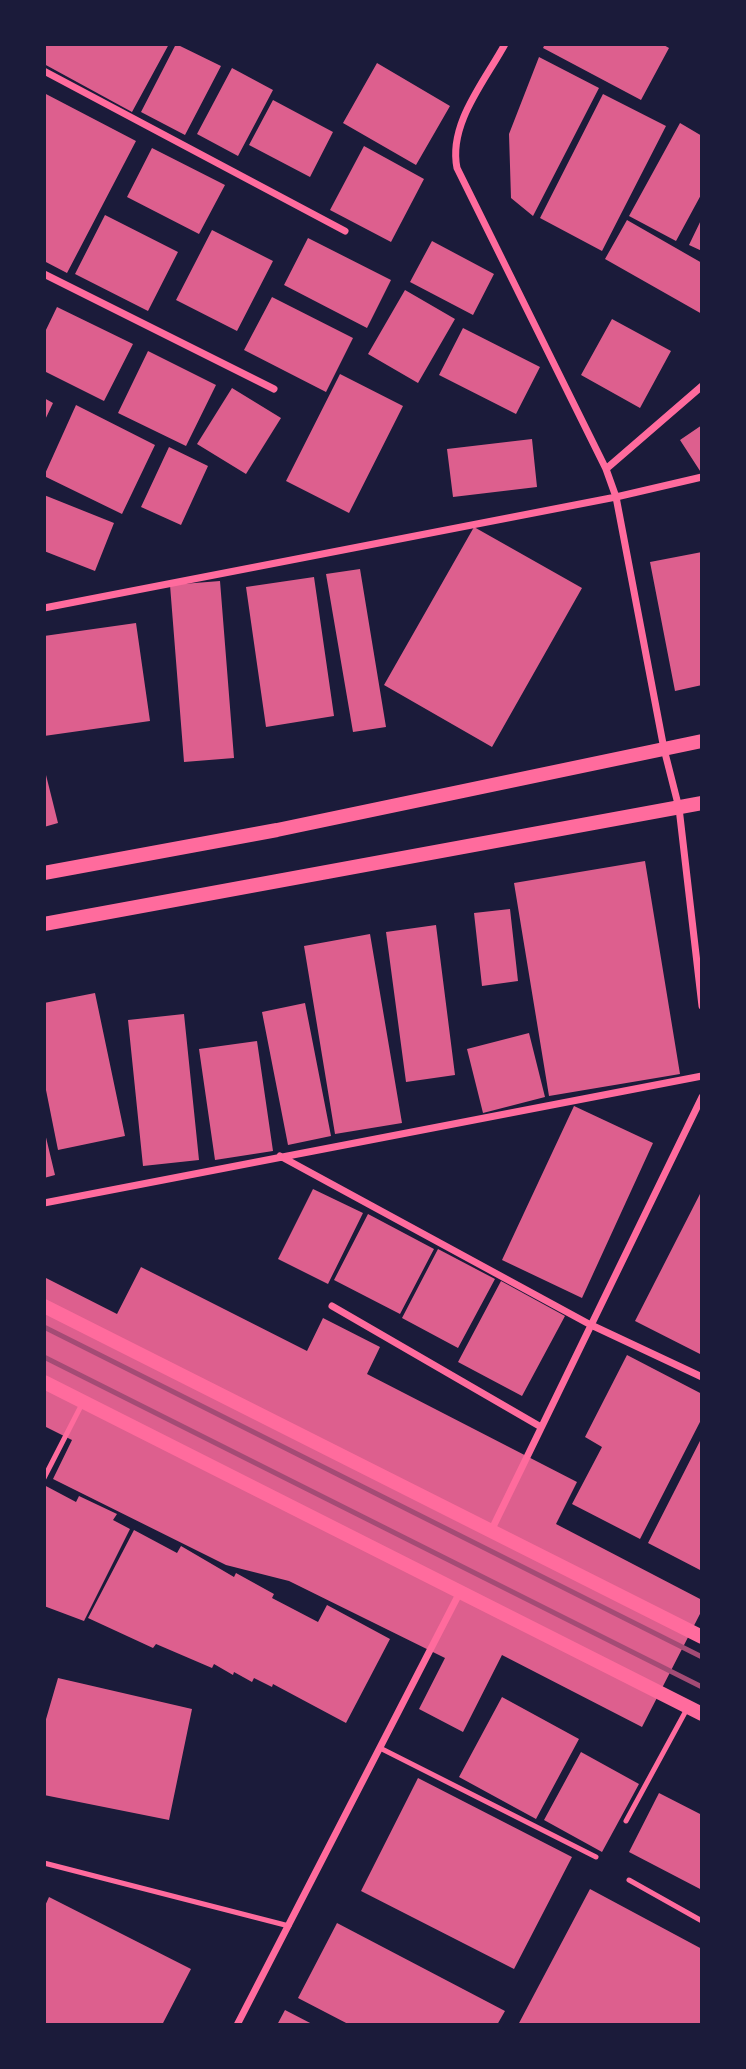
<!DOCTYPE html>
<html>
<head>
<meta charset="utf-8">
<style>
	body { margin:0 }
	#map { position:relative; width:746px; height:2069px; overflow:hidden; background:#1b1b3a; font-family:Arial,sans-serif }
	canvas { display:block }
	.frame { position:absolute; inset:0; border:46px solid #1b1b3a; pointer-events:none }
</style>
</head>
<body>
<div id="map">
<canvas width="746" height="2069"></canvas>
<div class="frame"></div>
</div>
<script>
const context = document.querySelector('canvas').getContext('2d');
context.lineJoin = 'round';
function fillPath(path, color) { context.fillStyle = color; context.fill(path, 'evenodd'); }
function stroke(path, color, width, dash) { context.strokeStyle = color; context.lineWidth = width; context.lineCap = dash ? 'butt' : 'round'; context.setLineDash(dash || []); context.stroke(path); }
const building = new Path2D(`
	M 45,44 L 169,44 L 132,112 L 44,64 Z
	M 176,44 L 221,66 L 185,135 L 141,112 Z
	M 545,44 L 662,44 L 669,48 L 641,100 L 543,48 Z
	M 539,57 L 599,88 L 533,216 L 511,198 L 509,134 Z
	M 377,63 L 450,106 L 416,165 L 343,123 Z
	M 232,68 L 273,90 L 238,156 L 197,134 Z
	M 44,93 L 136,141 L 67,273 L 44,261 Z
	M 603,94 L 666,126 L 602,251 L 540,218 Z
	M 273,100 L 333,132 L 310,177 L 249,145 Z
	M 680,123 L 702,136 L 702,193 L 676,241 L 629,216 Z
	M 364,146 L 424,179 L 391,242 L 330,210 Z
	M 152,148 L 225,185 L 199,234 L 127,197 Z
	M 105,215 L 178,252 L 148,311 L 75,274 Z
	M 702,218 L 702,251 L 689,245 Z
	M 627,220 L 702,263 L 702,314 L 605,259 Z
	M 212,230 L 273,261 L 237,331 L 176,300 Z
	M 308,238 L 391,280 L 367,328 L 284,285 Z
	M 432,241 L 494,274 L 473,315 L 410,282 Z
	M 405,290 L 455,319 L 418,383 L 368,354 Z
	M 272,297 L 353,338 L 326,392 L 244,350 Z
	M 57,307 L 133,344 L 104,401 L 44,371 L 44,334 Z
	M 612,319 L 671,351 L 640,408 L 581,375 Z
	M 463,328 L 540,367 L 516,414 L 439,375 Z
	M 148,351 L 216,385 L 186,446 L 118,413 Z
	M 340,374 L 403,406 L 349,513 L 286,481 Z
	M 232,388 L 281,418 L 246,474 L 197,444 Z
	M 44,398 L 53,403 L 44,422 Z
	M 76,405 L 155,445 L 122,514 L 44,476 Z
	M 702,425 L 702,474 L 680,440 Z
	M 532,439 L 537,487 L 453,497 L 447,449 Z
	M 169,447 L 208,466 L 181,525 L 141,507 Z
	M 44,495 L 114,523 L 95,571 L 44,551 Z
	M 474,527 L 582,588 L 492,747 L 384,685 Z
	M 702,552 L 702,685 L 675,691 L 650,562 Z
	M 360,569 L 386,727 L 353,732 L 326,574 Z
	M 314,577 L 334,716 L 266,727 L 246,587 Z
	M 220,581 L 234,758 L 184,762 L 170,585 Z
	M 136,623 L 150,721 L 44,736 L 44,636 Z
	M 44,767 L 58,823 L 44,827 Z
	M 645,861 L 680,1074 L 549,1096 L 514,883 Z
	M 510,909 L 518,981 L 482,986 L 474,913 Z
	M 436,925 L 455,1075 L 406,1082 L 386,932 Z
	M 370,934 L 402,1123 L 335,1134 L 304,946 Z
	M 95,993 L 125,1136 L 58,1150 L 44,1080 L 44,1003 Z
	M 305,1003 L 331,1136 L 288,1145 L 262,1012 Z
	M 184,1014 L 199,1160 L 143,1166 L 128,1020 Z
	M 529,1033 L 545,1097 L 483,1113 L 467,1049 Z
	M 257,1041 L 273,1151 L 215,1160 L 199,1049 Z
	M 574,1106 L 653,1143 L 582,1298 L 502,1260 Z
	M 44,1129 L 55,1175 L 44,1178 Z
	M 313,1189 L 363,1213 L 328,1284 L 278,1259 Z
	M 702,1190 L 702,1355 L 635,1321 Z
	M 368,1214 L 434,1249 L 400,1314 L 334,1280 Z
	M 438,1249 L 495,1279 L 458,1348 L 402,1318 Z
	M 141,1267 L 307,1351 L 323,1318 L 380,1347 L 367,1374 L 577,1482 L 556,1524 L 702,1600 L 702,1610 L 642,1727 L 502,1655 L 463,1732 L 419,1709 L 445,1658 L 289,1581 L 226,1565 L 53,1479 L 72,1440 L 44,1426 L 44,1277 L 117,1314 Z
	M 501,1281 L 565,1316 L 522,1396 L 458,1362 Z
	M 627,1355 L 702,1394 L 702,1418 L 640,1539 L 572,1504 L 602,1447 L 585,1437 Z
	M 702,1437 L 702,1571 L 648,1543 Z
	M 44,1485 L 76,1502 L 79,1496 L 117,1514 L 113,1520 L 130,1529 L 84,1621 L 44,1606 Z
	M 134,1530 L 177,1553 L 181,1546 L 234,1577 L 236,1573 L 274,1594 L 272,1598 L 318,1622 L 327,1605 L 390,1639 L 346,1723 L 273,1684 L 272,1687 L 254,1678 L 252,1682 L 234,1672 L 233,1675 L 214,1664 L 212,1668 L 156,1644 L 153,1648 L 88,1618 Z
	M 58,1678 L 192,1709 L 169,1820 L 44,1795 L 44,1726 Z
	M 502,1697 L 579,1739 L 536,1819 L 459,1777 Z
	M 581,1752 L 639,1784 L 602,1852 L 544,1820 Z
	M 418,1778 L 572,1857 L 514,1969 L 361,1891 Z
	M 659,1793 L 702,1815 L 702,1890 L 629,1852 Z
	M 590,1889 L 702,1949 L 702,2025 L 518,2025 Z
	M 49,1897 L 191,1969 L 162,2025 L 44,2025 L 44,1908 Z
	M 337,1923 L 505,2011 L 497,2025 L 350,2025 L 298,1998 Z
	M 285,2010 L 314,2025 L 277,2025 Z`);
const service = new Path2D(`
	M 44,1478 L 83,1402
	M 380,1748 L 596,1857
	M 626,1821 L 688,1707
	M 44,1863 L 289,1926
	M 629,1880 L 702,1921`);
const minor = new Path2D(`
	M 505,44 C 485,81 448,124 457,168 L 606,469 L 616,497 L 664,749 L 679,808 L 702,1006
	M 44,71 L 345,231
	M 44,274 L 274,389
	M 606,469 L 702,386
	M 44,608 L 616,497 L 702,477
	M 280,1156 L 589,1324 L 702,1377
	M 44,1203 L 702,1076
	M 332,1306 L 541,1427
	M 491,1531 L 702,1097
	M 237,2025 L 460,1592`);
const secondary = new Path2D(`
	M 44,873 L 277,830 L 702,741
	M 44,924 L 702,803
	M 44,1306 L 702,1637
	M 44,1382 L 702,1714`);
const rail = new Path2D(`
	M 44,1327 L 702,1657
	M 44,1357 L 702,1687`);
fillPath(building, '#dd5f8e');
stroke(service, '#ff6b9d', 5);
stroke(minor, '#ff6b9d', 7);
stroke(secondary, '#ff6b9d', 14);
stroke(rail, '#a44b75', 5);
</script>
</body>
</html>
